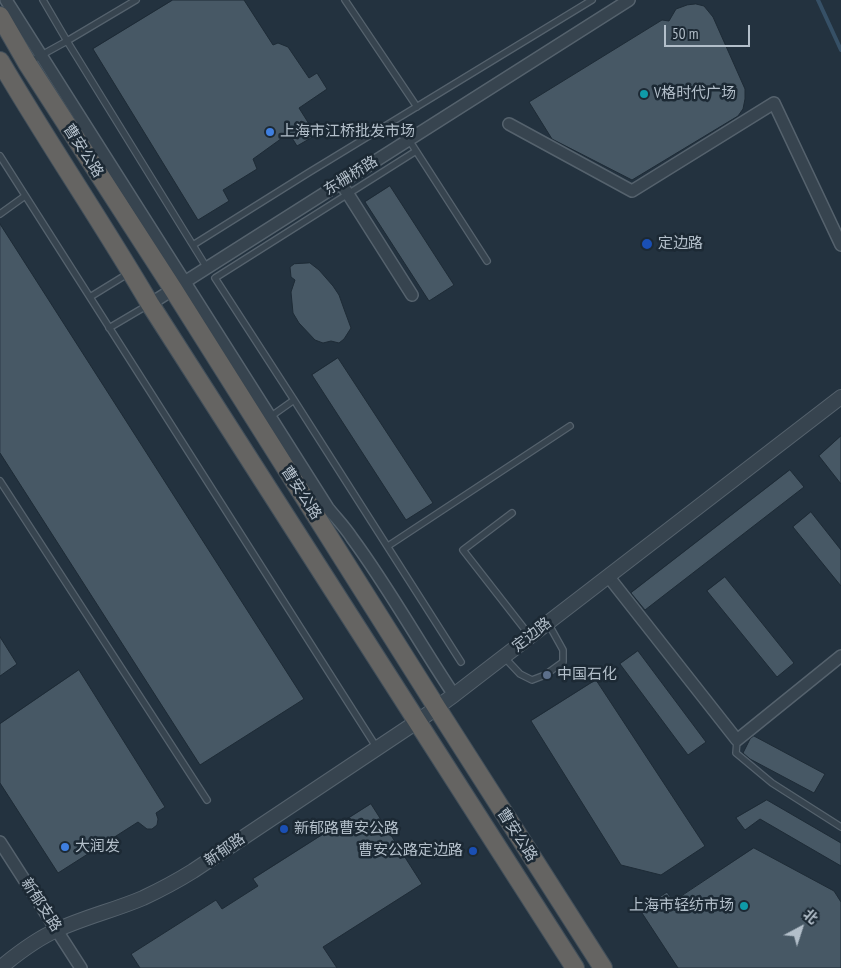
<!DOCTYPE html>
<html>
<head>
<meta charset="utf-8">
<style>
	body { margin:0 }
	#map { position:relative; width:841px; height:968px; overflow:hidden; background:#23323f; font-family:"PT Sans Narrow","Noto Sans SC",sans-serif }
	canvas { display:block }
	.north { position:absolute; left:776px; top:903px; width:50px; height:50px; -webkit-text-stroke:4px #1c2934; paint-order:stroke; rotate:40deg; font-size:14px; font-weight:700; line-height:20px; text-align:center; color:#b3bfca }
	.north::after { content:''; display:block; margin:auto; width:18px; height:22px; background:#b3bfca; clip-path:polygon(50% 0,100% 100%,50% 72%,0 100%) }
	.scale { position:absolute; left:664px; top:25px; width:86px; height:22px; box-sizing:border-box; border:2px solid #b3bfca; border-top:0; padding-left:6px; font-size:15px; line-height:18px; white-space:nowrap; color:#b3bfca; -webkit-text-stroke:4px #1c2934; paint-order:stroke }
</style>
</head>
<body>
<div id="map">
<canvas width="841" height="968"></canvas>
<div class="north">北</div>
<div class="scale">50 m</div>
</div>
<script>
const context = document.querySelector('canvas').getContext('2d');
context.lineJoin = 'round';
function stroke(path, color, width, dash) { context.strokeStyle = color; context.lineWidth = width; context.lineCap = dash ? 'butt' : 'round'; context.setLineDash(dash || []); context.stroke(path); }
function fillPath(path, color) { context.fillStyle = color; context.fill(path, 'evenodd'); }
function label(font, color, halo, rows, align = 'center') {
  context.font = font + ' "PT Sans Narrow","Noto Sans SC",sans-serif'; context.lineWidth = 5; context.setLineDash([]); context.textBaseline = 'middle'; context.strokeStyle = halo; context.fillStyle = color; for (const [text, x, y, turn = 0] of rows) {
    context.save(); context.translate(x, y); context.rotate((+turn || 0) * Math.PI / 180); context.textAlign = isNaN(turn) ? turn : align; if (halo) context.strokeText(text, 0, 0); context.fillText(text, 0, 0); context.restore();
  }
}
const stream = new Path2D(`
	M 818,0 L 841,50`);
const building = new Path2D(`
	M 173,0 L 244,0 L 273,45 L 278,43 L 288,47 L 309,78 L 317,73 L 327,89 L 299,108 L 316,135 L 297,146 L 289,133 L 253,159 L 257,169 L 223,190 L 229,201 L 198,220 L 93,49 Z
	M 696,4 L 704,6 L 713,17 L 745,89 L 745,99 L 743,109 L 738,116 L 632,180 L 552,139 L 529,102 L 662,20 L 669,21 L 676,9 L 687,5 Z
	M 390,186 L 454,285 L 429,301 L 365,202 Z
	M 0,224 L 304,699 L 200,765 L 0,453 Z
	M 310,263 L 319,270 L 333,286 L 339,295 L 344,309 L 351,328 L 344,339 L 339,343 L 331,341 L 323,343 L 315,340 L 299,323 L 293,313 L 291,292 L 295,280 L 291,277 L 290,267 L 294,264 Z
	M 338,358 L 433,503 L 406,520 L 312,375 Z
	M 841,436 L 841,484 L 819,456 Z
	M 790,470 L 804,487 L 645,610 L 631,593 Z
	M 811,512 L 841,550 L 841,586 L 793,527 Z
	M 725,577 L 794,663 L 777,677 L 707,591 Z
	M 0,637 L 17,664 L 0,676 Z
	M 638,651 L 706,742 L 688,755 L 620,664 Z
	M 79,670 L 165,807 L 156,813 L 158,819 L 157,825 L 152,829 L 147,829 L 138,822 L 58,873 L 0,783 L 0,724 Z
	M 596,680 L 705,846 L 661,875 L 621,865 L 531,721 Z
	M 754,736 L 825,774 L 814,793 L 750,759 L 743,753 L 750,739 Z
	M 767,800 L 841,843 L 841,866 L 760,819 L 745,830 L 736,818 Z
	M 371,804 L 422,884 L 323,947 L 337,968 L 140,968 L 131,954 L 216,900 L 222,909 L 258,886 L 253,879 Z
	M 754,848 L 834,891 L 841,902 L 841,968 L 678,968 L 640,910 L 667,892 L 673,901 Z`);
const service = new Path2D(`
	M 43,0 L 67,41 L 207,268
	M 345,0 L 417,107
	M 29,62 L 67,41 L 136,0
	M 409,140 L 487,261
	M 0,156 L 377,748
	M 0,214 L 25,196
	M 193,245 L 308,173 L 592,0
	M 90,297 L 129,273
	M 109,328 L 148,305
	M 294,400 L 461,662
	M 270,417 L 294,400 L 215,278 L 416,151
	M 0,481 L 207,800
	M 512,513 L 463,550 L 530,636
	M 388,546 L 570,426
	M 504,657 L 520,674 L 532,680 L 545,675 L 563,662 L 563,650 L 548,623
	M 737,740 L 736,753 L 772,783 L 841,827`);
const minor = new Path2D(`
	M 6,0 L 328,508 C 336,518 345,527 352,538 C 389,588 419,643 454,695
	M 509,124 L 632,191 L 774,103 L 841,245
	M 341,183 L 412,295
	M 150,304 L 629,0
	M 608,576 L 737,740 L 841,656
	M 0,842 L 81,968`);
const tertiary = new Path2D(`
	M 0,968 C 18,953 36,939 57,930 C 85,917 115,910 143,898 C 160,890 177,881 193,871 L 418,721 L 454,695 L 841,397`);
const trunk = new Path2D(`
	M 0,16 L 27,63 L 173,289 L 437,708 L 603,968
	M 0,61 C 48,143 102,222 150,304 L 575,968`);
const markers = [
	[644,94,5,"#0f9aa8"],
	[270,132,5,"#3f7fe0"],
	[647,244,6,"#1a4fb4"],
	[547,675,5,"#5c6f8a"],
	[284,829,5,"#1a4fb4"],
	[65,847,5,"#3f7fe0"],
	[473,851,5,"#1a4fb4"],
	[744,906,5,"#0f9aa8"]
];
const poiNames = [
	["V格时代广场",654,94],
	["上海市江桥批发市场",280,132],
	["定边路",658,244],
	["中国石化",557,675],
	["新郁路曹安公路",294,829],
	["大润发",75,847],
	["曹安公路定边路",463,851,"right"],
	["上海市轻纺市场",734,906,"right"]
];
const streetNames = [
	["曹安公路",83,151,57],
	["东栅桥路",351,176,-32],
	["曹安公路",301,493,57],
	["定边路",532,635,-38],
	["曹安公路",517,835,57],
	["新郁路",225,850,-34],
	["新郁支路",41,905,57]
];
stroke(stream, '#365066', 4);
fillPath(building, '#475865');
stroke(building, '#1e2b36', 1);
stroke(service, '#55626d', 8);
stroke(minor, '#55626d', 14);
stroke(tertiary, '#55626d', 16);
stroke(trunk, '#424f5a', 20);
stroke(service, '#37444f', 5.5);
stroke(minor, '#37444f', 11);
stroke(tertiary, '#37444f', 14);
stroke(trunk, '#656462', 18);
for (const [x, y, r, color] of markers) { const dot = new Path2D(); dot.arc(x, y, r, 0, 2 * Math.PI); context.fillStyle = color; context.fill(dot); stroke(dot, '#1c2934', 2); }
label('15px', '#b3bfca', '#1c2934', poiNames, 'left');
label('15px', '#b3bfca', '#1c2934', streetNames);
</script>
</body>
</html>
